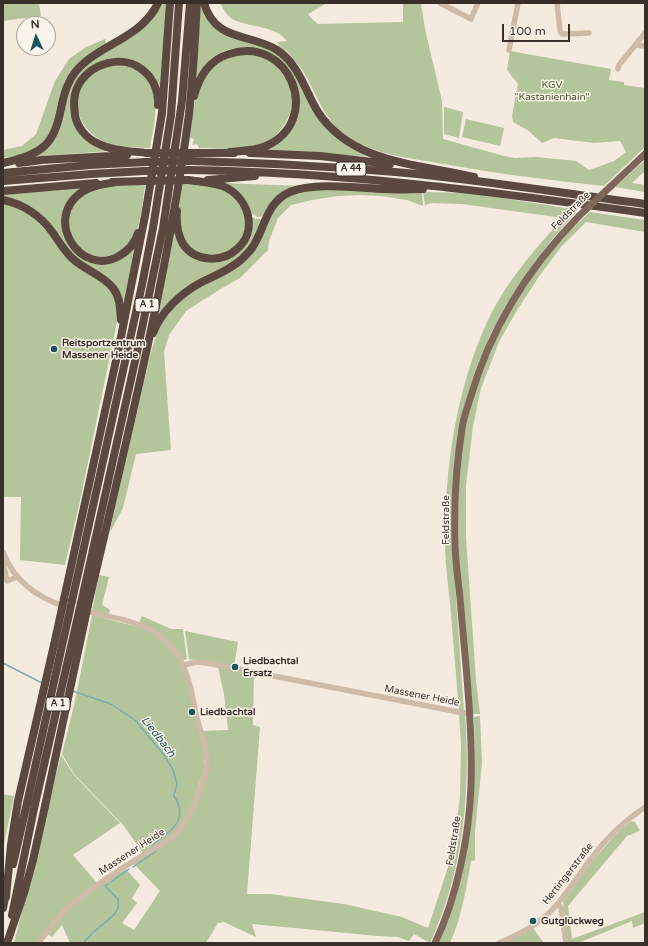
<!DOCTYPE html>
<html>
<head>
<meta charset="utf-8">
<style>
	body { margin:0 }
	#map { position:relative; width:648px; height:946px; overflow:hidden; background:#f4eadd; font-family:"Varela Round",sans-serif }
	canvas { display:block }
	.frame { position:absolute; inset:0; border:4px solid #392f28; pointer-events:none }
	.north { position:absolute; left:16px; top:16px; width:40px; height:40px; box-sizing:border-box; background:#fbf4ea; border:1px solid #ada59c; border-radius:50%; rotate:356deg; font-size:11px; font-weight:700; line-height:16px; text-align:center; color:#392f28 }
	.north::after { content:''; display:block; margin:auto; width:14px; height:18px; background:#1b555e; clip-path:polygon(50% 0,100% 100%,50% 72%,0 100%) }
	.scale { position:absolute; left:502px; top:24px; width:68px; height:18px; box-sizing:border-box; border:2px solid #392f28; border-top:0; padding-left:5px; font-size:12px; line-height:14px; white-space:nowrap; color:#392f28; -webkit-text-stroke:3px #fbf4ea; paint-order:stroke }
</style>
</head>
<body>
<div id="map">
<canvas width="648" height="946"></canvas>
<div class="frame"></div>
<div class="north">N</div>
<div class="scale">100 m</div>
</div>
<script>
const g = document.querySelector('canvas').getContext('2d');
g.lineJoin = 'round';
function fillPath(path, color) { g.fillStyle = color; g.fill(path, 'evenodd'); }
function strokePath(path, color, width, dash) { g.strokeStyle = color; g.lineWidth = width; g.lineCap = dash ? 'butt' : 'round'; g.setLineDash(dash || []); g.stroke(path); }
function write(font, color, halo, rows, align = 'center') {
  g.font = font + ' "Varela Round",sans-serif'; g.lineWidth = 3; g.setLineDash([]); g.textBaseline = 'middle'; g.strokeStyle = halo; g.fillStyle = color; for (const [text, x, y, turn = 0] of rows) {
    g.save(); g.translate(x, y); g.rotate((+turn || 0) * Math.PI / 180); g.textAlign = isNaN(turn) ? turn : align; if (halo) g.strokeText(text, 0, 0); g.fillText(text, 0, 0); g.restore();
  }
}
const green = new Path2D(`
	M 3,3 L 39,3 L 41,16 L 3,21 Z
	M 160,3 L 168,3 L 161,88 C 146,57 110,47 84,72 C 80,76 74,83 73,90 C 71,98 73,109 73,118 L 108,151 L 31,157 L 48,146 L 69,87 L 85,65 L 120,43 Z
	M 220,3 L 327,3 L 308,14 L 312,19 L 318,24 L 403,22 L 403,3 L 421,3 L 425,29 L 442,101 L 443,139 L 504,156 L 515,158 L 536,157 L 576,161 L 589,170 L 614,161 L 626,152 L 620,141 L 594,143 L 554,138 L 542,143 L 529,131 L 513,122 L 512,116 L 518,84 L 507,70 L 510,51 L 611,69 L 609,80 L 624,82 L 624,85 L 644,88 L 645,147 L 604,186 C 550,180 497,174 444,164 C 409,158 371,155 342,132 C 322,116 316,92 303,71 C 298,64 293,58 288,52 C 284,49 279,47 277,42 L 287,41 C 276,26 250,27 234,20 C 228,17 223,9 220,3 Z
	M 201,5 L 210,21 L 263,45 L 290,64 L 322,123 L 335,136 L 375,157 L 266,150 L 296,118 C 295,109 293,79 290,73 C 277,47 238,40 215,56 C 206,62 201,71 195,79 Z
	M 105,39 L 106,44 C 91,54 76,62 67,78 C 63,85 62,94 60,102 C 49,141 45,151 3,158 L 3,150 L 22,146 L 36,134 L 55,81 L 69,59 L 86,47 Z
	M 242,54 C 252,55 265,56 274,63 C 276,64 278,68 280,70 C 284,75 289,81 291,88 C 298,111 281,136 261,145 C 245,152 217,148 199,148 L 197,144 L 192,145 L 194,139 L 190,138 C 192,114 196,80 216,64 C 223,57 233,56 242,54 Z
	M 112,65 C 118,65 127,65 133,67 C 137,69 142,73 145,77 C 162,98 154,124 150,148 C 136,147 120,148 107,143 C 73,129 65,86 100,68 C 103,66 108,66 112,65 Z
	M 444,107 L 463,112 L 459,138 L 444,134 Z
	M 466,119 L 504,128 L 500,146 L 462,137 Z
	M 645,160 L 645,171 L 632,183 L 645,185 L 645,192 L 615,187 Z
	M 223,183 L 302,186 L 290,191 L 265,216 L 257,217 L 250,212 Z
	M 181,184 L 204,184 L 223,188 L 238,198 L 247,219 L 243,239 L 223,256 L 200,255 L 184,242 L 178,217 Z
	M 114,185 L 145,185 C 142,202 142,223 133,239 C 130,244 126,247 120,251 C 82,275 48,217 84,193 C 91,189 106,187 114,185 Z
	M 83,187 L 64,213 L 77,253 L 115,260 L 139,237 L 124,310 L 120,297 L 75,258 L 53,230 L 3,198 L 3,194 Z
	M 310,189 L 422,191 L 423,206 L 407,200 L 381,196 L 359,195 L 338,196 L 312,200 L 291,205 L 278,218 L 269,241 L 268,250 L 240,278 L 219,290 L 186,311 L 169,335 L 164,352 L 171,450 L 136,454 L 123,508 L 109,534 L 150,356 L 157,332 L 169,311 L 185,295 L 242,262 L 270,213 L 280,201 L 291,194 Z
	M 423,192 L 471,193 L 578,210 L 554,237 L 534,263 L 507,303 L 491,333 L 475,371 L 459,429 L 452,541 L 464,712 L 459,711 C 456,675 453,639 450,602 C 448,583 445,562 445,542 C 445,467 456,389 488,320 C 506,282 535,249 563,218 L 462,204 L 432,203 L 425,205 Z
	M 3,204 L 15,207 L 33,217 L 51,236 L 112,292 L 116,301 L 118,317 L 80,501 L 65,565 L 20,560 L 21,497 L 3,497 Z
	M 590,212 L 645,220 L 645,232 L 586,222 L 561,247 L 538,278 L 516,312 L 499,342 L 481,388 L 473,426 L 466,485 L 466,538 L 476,680 L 480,714 L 471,714 C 464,619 450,522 465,427 C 467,416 472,404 475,393 C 492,337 519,286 558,243 C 568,232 579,222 590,212 Z
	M 252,217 L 256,219 L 263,219 L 250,247 L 240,258 L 197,282 L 155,325 L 173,227 L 189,255 L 231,257 Z
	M 99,575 L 109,577 L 102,605 L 110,610 L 109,614 L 92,611 Z
	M 92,615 L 138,627 L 152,633 L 166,643 L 183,666 L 204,749 L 204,770 L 190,811 L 174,834 L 143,853 L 124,826 L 74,774 L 62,754 L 75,701 Z
	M 142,616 L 171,629 L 183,629 L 187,659 L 183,660 C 170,638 161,634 139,623 Z
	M 185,631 L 238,642 L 234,667 L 189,659 Z
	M 218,667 L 254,674 L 253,725 L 260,727 L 247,894 L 270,894 L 344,904 L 402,917 L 428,928 L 453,852 L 460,797 L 461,744 L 459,714 L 465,715 C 471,792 463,872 430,943 L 414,934 L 409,941 L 398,937 L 378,936 L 252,924 L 256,937 L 224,922 L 218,923 L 206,943 L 70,943 L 62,925 L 52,937 L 48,934 L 66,911 L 125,868 L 140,885 L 132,898 L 137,903 L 122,923 L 134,930 L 160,891 L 133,863 L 176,837 L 208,771 L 202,731 L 228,730 L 224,694 Z
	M 480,716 L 482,763 L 475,831 L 475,860 L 471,861 C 466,888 462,917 450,943 L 439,943 C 471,867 477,798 474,717 Z
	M 61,755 L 74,775 L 120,823 L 73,855 L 98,884 L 71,903 L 36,943 L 14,943 Z
	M 3,794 L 14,796 L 3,849 Z
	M 631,821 L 635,822 L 640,831 L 627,836 L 568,906 L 572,939 L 645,912 L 645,923 L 633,928 L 632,921 L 578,943 L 568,943 L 563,902 L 592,861 L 618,832 Z
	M 533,928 L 544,943 L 503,943 Z`);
const stream = new Path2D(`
	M 3,663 L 42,683
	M 73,691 L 111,704 L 136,721 L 164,755 L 173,770 L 177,784 L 174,796 C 190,821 170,831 152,845
	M 133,867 L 156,851
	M 111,882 L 129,869
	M 83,943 C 89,937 95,930 102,925 C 112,916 120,914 118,899 L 105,886 L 108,884`);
const minor = new Path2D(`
	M 440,3 L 471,19 L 478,3
	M 557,3 L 560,31 L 562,34 L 589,33
	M 636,45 L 645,46
	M 509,50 L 518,3
	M 618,69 L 619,65 L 645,33
	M 3,552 C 14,581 36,597 66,607
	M 5,557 L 3,562 L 7,581 L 17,577
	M 184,665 L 196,662 L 207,663 L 469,714
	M 558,903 L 561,908 L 566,943
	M 38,943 C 50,930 58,914 72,904 C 94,887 118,870 142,856 C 153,849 165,844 175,835 C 188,823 207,779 207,761 C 207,751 204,742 201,732 C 197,721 195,710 193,699 C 180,629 146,624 84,611
	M 499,943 C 516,936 538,924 551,911 C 566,896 577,877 590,860 C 605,839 624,821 645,807`);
const major = new Path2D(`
	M 610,187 L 645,154
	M 435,943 C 457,897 469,837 471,786 C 473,724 465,660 460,598 C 458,579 455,560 455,540 C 454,504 456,466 462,429 C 463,419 467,409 470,399 C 490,329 528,268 579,216`);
const highway = new Path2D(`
	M 204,3 C 215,42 250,33 277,50 C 299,64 305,91 318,112 C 352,164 420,164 474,177
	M 194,96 C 199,77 209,60 229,54 C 290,34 324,120 266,146 C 255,151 242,151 230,152
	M 147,153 C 131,151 112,151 97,143 C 86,138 77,127 75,115 C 74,106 73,97 77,88 C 88,63 124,52 145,72 C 154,80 159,93 158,105
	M 192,153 L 234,153
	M 250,153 L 320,156 L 390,164
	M 191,161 C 266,163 342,167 417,174 C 493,182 569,194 645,204
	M 3,163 C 44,153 54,146 62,104 C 65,91 68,81 76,71 C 99,44 142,38 158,3
	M 19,163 L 42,160 L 127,155
	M 189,170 C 342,172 494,192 645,213
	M 3,173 L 90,165 L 146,162
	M 208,180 L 255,176
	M 3,181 L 91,174 L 144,171
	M 112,182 L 143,181
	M 117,182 C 105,184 92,185 82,192 C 42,219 81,278 119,256 C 128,251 135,243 138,233
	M 3,191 L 96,183
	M 3,200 C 23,204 41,216 53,233 C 59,242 65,252 73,259 C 85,270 103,275 113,288 C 120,297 120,308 121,320
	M 177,211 C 176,222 178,235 183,244 C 195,262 222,263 237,249 C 258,231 249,200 227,188 C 215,182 200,182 188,180
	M 153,333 C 161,312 180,294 200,283 C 214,276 230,270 242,259 C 245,256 249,252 252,248 C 265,229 266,202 290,192 C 313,182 359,188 383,189 C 397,190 410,189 423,189
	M 64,599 L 119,347 L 145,216 L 162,113 L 170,3
	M 72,601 L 142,285 L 153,228 L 171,115 L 179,3
	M 81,603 L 136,357 L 163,228 L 182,101 L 190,3
	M 88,605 C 126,442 167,279 189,114 C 193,77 195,40 197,3
	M 13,864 L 27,803
	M 6,897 L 11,845 L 18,801 L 54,645
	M 3,908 L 6,893
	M 12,915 L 35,804
	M 7,943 L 24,893 L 33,860 L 45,806`);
const majorBridge = new Path2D(`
	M 579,216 L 610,187`);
const highwayBridge = new Path2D(`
	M 147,153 L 192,153
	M 146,162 L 191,161
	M 144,171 L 189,170
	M 143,181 L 188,180
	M 54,645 L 64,599
	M 27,803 L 72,601
	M 35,804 L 81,603
	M 45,806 L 88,605`);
const markers = [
	[54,349,4,"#1b555e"],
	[235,667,4,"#1b555e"],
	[192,712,4,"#1b555e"],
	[533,921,4,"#1b555e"]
];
const shields = [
	[351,169,30],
	[147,305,24],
	[58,704,24]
];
const shieldNames = [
	["A 44",351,169],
	["A 1",147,305],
	["A 1",58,704]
];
const parkNames = [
	["KGV",552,85],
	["\"Kastanienhain\"",552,97]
];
const streetNames = [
	["Feldstraße",571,211,-45],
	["Feldstraße",446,520,-90],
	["Massener Heide",422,696,11],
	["Feldstraße",454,841,-81],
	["Massener Heide",132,852,-33],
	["Hertingerstraße",568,874,-52]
];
const poiNames = [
	["Reitsportzentrum",62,343],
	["Massener Heide",62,355],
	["Liedbachtal",243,661],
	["Ersatz",243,673],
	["Liedbachtal",200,712],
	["Gutglückweg",541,921]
];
const waterNames = [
	["Liedbach",158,737,52]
];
fillPath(green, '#b4c49b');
strokePath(stream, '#7aadb3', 1.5);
strokePath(minor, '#cdbba8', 5.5);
strokePath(major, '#7c6759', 7);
strokePath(highway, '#5b493f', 8);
strokePath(majorBridge, '#7c6759', 7);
strokePath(highwayBridge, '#5b493f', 8);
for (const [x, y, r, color] of markers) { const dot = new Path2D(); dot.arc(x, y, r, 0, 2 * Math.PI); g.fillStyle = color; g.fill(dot); strokePath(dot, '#fbf4ea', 1.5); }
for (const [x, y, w] of shields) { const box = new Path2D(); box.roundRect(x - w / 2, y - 7, w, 14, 3); g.fillStyle = '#fbf4ea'; g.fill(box); strokePath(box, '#392f28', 1); }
write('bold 9px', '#392f28', null, shieldNames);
write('10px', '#45592a', '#fbf4ea', parkNames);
write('10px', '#392f28', '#fbf4ea', streetNames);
write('bold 10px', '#392f28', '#fbf4ea', poiNames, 'left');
write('italic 11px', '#1b555e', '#fbf4ea', waterNames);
</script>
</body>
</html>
